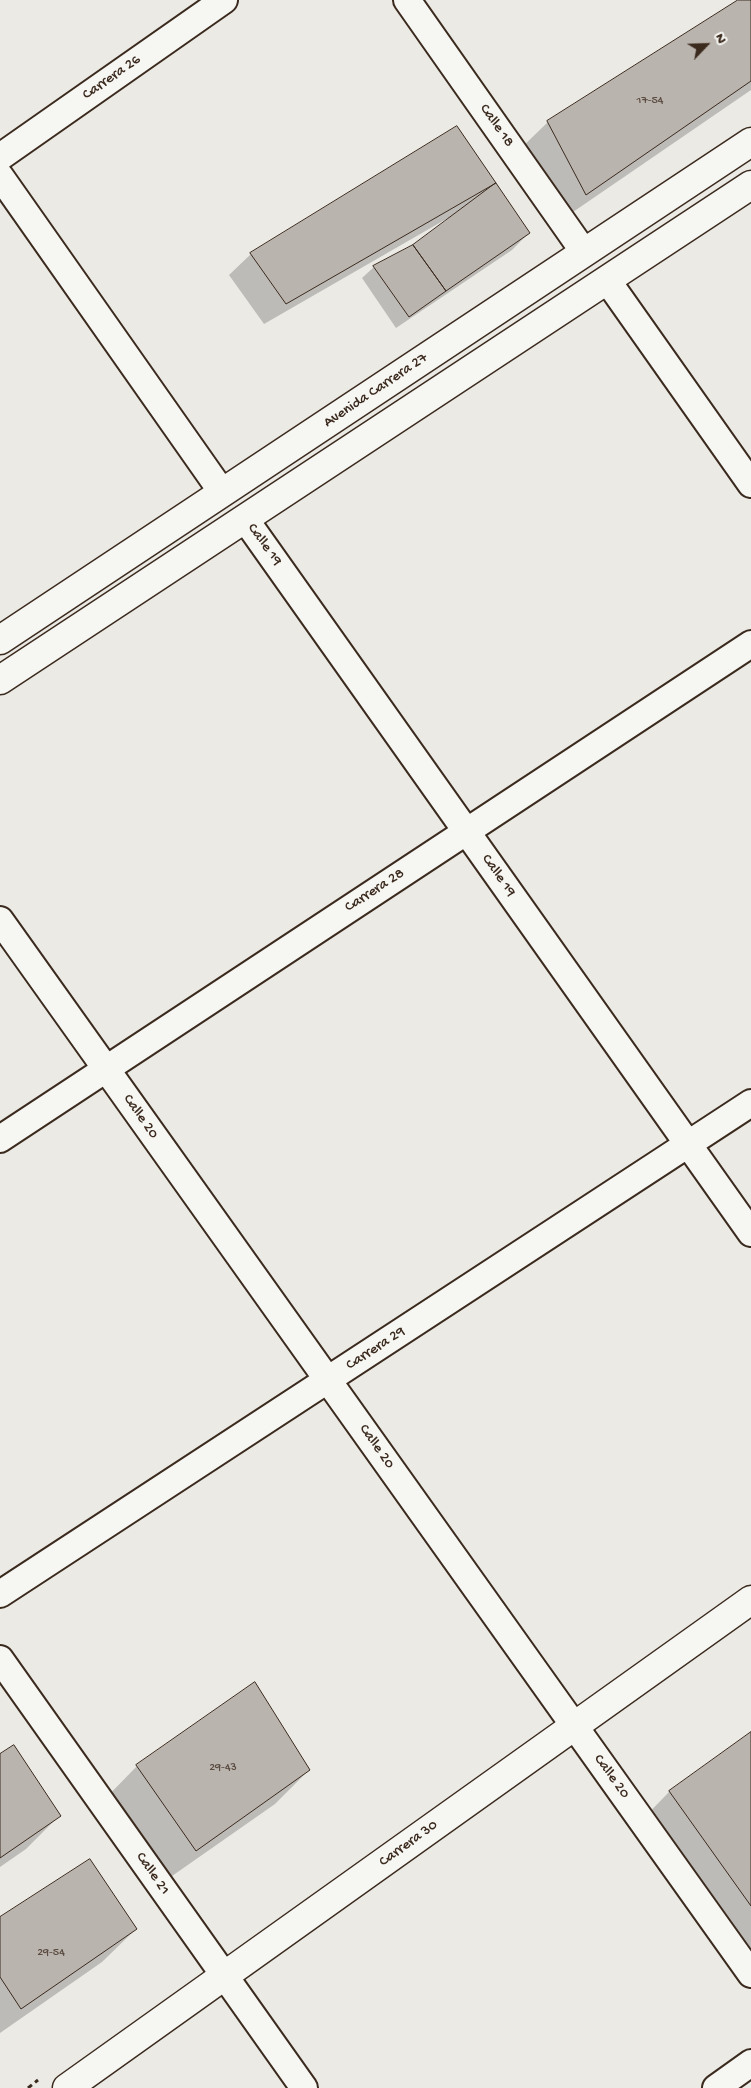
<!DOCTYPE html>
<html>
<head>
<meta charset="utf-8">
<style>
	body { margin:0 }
	#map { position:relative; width:751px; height:2088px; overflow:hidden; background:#ebeae5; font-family:"Gochi Hand",sans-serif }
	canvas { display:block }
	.north { position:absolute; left:681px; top:20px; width:50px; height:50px; -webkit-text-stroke:4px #f6f6f2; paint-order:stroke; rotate:66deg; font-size:14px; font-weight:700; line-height:20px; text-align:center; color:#3b2a1e }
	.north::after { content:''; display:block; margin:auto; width:18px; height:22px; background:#3b2a1e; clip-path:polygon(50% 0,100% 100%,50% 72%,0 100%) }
</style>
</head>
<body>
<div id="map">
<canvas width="751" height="2088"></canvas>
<div class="north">N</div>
</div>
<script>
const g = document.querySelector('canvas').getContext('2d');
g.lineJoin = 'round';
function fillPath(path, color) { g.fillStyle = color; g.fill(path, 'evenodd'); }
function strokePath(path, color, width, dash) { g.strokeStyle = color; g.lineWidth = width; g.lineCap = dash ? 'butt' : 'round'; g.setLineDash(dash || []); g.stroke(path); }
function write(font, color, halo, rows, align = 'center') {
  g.font = font + ' "Gochi Hand",sans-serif'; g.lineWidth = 5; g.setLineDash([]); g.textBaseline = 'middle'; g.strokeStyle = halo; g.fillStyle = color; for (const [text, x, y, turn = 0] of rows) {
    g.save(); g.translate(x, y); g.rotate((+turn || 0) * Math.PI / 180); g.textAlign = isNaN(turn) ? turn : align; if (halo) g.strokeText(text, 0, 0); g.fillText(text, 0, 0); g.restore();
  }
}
const shadow = new Path2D(`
	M 741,0 L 751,0 L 751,90 L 554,225 L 516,153 L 548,122 Z
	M 457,128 L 529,233 L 512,250 L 396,328 L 362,278 L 374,267 L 414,246 L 449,220 L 448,218 L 264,324 L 229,275 L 251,254 Z
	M 751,1733 L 751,1950 L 734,1962 L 636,1826 L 669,1792 Z
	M 0,1756 L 60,1815 L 26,1849 L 0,1867 Z
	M 137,1766 L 309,1770 L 275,1804 L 162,1883 L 104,1800 Z
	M 0,1919 L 136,1929 L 102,1962 L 0,2033 Z`);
const building = new Path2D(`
	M 738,0 L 751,0 L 751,81 L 586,195 L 547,121 Z
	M 457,126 L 496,183 L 286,304 L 250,253 Z
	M 496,183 L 530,233 L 446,291 L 413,245 Z
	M 413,245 L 446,291 L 409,317 L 373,266 Z
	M 255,1682 L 310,1770 L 196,1851 L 136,1765 Z
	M 751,1732 L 751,1906 L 669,1791 Z
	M 14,1745 L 61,1816 L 0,1858 L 0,1754 Z
	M 90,1859 L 137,1929 L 21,2009 L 0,1977 L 0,1917 Z`);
const path = new Path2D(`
	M 28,2088 L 38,2080`);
const street = new Path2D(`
	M 407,0 L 584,252
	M 0,157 L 224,0
	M 0,176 L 222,492
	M 607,280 L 751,484
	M 245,519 L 751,1233
	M 0,920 L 751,1974
	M 0,1139 L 751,644
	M 0,1594 L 751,1103
	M 0,1659 L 304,2088
	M 716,2088 L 751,2063`);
const secondary = new Path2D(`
	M 67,2088 L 751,1600`);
const primary = new Path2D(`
	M 0,640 L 751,142
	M 0,680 L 751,185`);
const numberNames = [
	["17-54",650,101],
	["29-43",223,1768],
	["29-54",51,1953]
];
const streetNames = [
	["Carrera 26",112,78,-35],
	["Calle 18",496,126,55],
	["Avenida Carrera 27",376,391,-34],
	["Calle 19",264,545,54],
	["Calle 19",498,876,55],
	["Carrera 28",375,891,-33],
	["Calle 20",140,1117,55],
	["Carrera 29",376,1349,-33],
	["Calle 20",376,1447,55],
	["Calle 20",611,1777,54],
	["Carrera 30",409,1844,-36],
	["Calle 21",152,1874,55]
];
fillPath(shadow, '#0003');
fillPath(building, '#bab4ae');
strokePath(building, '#3b2a1e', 1);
strokePath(street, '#3b2a1e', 30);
strokePath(secondary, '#3b2a1e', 31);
strokePath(primary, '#3b2a1e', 31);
strokePath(path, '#3b2a1e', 3, [5, 4]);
strokePath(street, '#f6f6f2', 26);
strokePath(secondary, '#f6f6f2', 28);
strokePath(primary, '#f6f6f2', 28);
write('12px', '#5b4c42', null, numberNames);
write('15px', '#3b2a1e', '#f6f6f2', streetNames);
</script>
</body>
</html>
